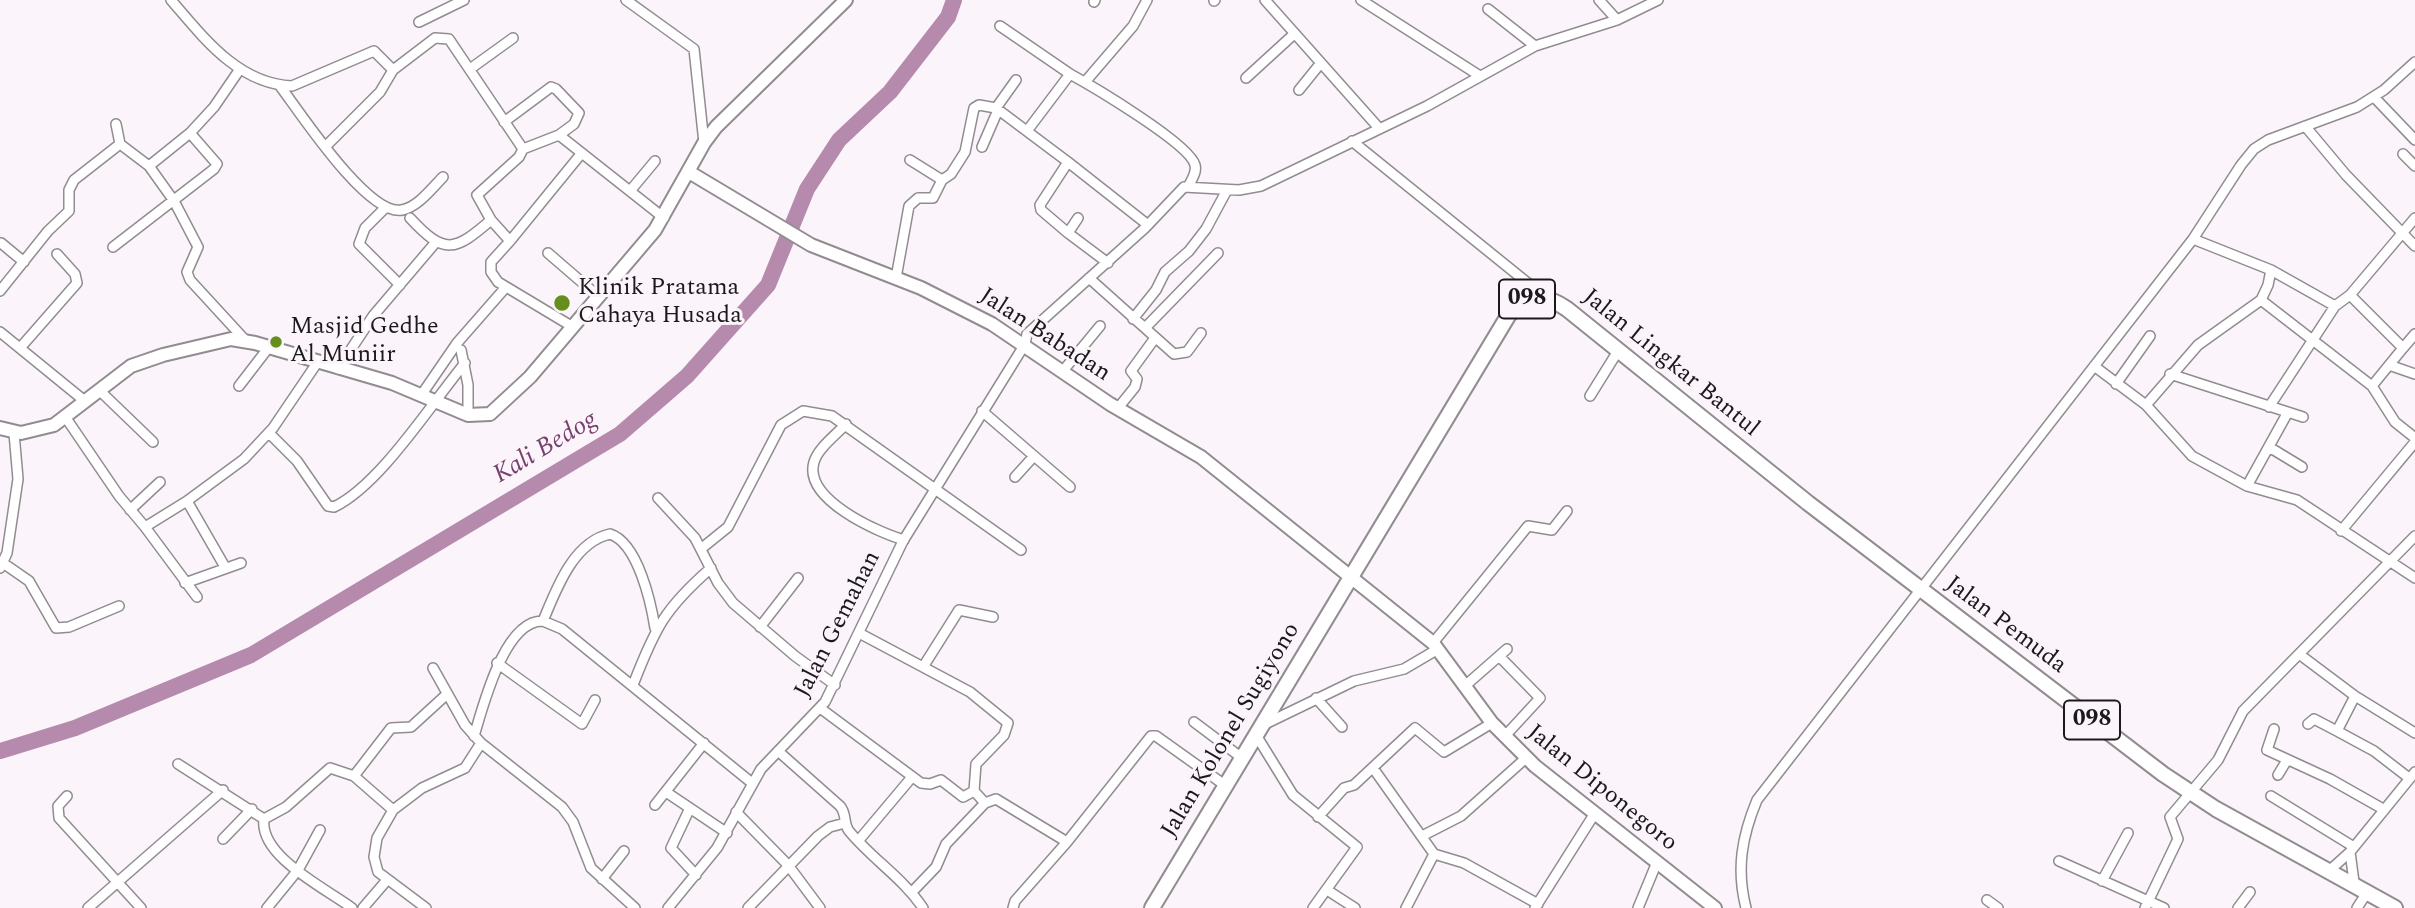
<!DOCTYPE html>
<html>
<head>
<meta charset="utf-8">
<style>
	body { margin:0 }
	canvas { display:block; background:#fbf4fa }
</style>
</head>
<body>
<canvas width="2415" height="908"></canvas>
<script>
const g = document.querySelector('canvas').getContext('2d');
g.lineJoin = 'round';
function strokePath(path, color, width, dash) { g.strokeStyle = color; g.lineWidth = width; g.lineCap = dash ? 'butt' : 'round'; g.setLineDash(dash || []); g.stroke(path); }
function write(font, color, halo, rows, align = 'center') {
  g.font = font + ' Spectral,serif'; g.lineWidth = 6; g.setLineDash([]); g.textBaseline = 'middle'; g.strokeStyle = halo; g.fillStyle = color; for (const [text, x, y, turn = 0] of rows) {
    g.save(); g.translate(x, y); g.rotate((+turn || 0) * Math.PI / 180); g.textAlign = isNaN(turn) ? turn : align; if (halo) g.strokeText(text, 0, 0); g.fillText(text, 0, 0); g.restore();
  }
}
const river = new Path2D(`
	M 0,751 L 75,728 L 251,655 L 620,434 L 687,376 L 768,285 L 807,189 L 839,140 L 890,92 L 948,17 L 954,0`);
const street = new Path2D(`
	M 171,0 C 203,37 238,84 292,86 L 374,51 L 393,70 L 435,38 L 449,39 L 523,149 L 519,157 L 477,195 L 491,220 L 510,241 L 491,262 L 491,272 L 498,282 L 573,327
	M 626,0 L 694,49 L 704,143
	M 1265,0 L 1378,127
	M 1361,0 L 1480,76
	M 1599,0 L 1617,20
	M 1214,1 L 1215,0
	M 1094,2 L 1095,0
	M 1488,9 L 1535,46
	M 419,22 L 464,0
	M 1000,26 L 1070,74
	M 470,69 L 513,38
	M 1246,78 L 1293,35
	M 1085,82 L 1133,26 L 1147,0
	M 280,86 C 299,111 368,217 402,210 C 418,207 432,188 443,177
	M 1299,90 L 1320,64
	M 2374,97 L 2415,140
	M 996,108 L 1068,162 L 1040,205 L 1041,210 L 1068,233
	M 504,122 L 551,87 L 556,89 L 579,113 L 574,124 L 559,135 L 664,218
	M 116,124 L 120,144 L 149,166 L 174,201 L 198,247 L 187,272 L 190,280 L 246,341
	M 2305,126 L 2346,175 L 2415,246
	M 1027,131 L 1070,74 C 1092,86 1190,144 1195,165 C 1197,172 1192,179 1189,185
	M 190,133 L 214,107 L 240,69
	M 1352,141 L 1545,297
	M 325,147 L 380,92 L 393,70
	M 982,147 L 998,110
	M 523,149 L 559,135
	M 2403,154 L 2415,166
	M 910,160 L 942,180
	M 1068,162 L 1148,225
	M 630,191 L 655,161
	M 386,207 L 365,228 L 359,244 L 400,285
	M 410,218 C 445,256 455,251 491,220
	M 1078,218 L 1068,233 L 1108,263
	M 510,241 L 581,154
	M 1,243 L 24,262
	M 113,247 L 214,169 L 217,164 L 190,133 L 149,166
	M 548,253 L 599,297
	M 2271,270 L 2335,306 L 2350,295 L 2415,218
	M 1519,276 L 1525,299
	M 896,278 L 909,206 L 918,198 L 933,198 L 942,180 L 951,174 L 965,152 L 974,108 L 979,105 L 996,108 L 1016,80
	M 1089,278 L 1174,354 L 1187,352 L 1201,333
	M 0,291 L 48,231 L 69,211 L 69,190 L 74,180 L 120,144
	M 2350,295 L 2403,348 L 2372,386
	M 2261,300 L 2372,386 L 2395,422 L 2415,438
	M 1133,319 L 1156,290 L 1165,272 L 1189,251 L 1206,229 L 1227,190
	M 1145,328 L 1218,253
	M 0,332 L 86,402
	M 20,348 L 77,283 L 75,274 L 57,254
	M 2403,348 L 2415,334
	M 461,350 L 468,385 L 468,415
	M 2389,365 L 2415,374
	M 2094,366 L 2146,405 L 2192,456 L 2247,486 L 2297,500 L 2415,578
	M 338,369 L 373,316 L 436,242
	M 1062,372 L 1100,326
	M 2170,374 L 2303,417
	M 2116,384 L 2150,336
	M 239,386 L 269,347
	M 99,390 L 153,442
	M 422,394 L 457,343 L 506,287
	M 1590,396 L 1618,351
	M 2146,405 L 2198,345 L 2261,300 L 2268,285 L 2271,270 L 2193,239
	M 2269,407 L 2335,306
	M 1118,408 L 1135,387 L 1137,379 L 1131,371 L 1155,338
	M 982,411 L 1070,487
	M 66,418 L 119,496 L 145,527 L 187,501 L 244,459 L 273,428 L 317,363
	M 846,424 C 836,435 818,448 814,462 C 803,499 877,532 904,540
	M 269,433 L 297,461 L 328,506 L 334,507 C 380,485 431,404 465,363
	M 2269,447 L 2302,467
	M 1015,477 L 1034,456
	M 2247,486 L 2288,412
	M 658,498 L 695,538 L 718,583 L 733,603 L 795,656 L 835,685
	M 187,501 L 225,567
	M 130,510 L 160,482
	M 145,527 L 197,597
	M 2341,531 L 2415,442
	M 702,548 L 728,527 L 781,425 L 803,411 L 832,416 L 1021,550
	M 3,563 L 29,581 L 56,628 L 69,627 L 119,606
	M 0,568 L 7,553 L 18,479 L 14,433
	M 185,583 L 241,563
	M 543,621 C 556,590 573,542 610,534 C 638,543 651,603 655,628
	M 760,627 L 798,578
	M 859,633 L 970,692 L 1008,723 L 1004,735 L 976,764 L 974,791 L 985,803 L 946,844 L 936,867 L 912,892
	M 1433,643 L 1528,526 L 1552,530 L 1567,511
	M 2299,654 L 2355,696 L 2415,733
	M 1499,656 L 1540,698 L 1505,736
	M 497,663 L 582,724 L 595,700
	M 923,667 L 959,610 L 993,617
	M 433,668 L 465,725 L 481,743 L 562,807 L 573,822 L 591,868 L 635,908
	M 633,685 C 655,628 665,608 711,568
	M 1466,685 L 1507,649
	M 2355,696 L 2337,731 L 2374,751 L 2409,778
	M 1316,698 L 1342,727
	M 820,708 L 921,783 L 930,784 L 941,780 L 963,797 L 974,791
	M 1194,722 L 1242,758
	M 2308,724 L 2314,719 L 2337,731
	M 1263,725 L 1354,681 L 1404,669 L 1438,649
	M 2274,729 L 2267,750 L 2330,779 L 2383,809
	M 1256,735 L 1293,795 L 1357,847 L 1313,908
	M 474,736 C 483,707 504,620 543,621 L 562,629 L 752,783
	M 778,751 L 840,806 C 847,814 843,823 849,831 C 872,859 903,878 923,908
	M 178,764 L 264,819 L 286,807 L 330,768 L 354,776 L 393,810
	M 1373,768 L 1434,854 L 1464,863 L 1538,904
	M 2278,775 L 2287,760
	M 354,776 L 391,728 L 411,727 L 446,695
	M 666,792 L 727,833
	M 67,796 L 58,806 L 59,818 L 141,908
	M 2271,796 L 2354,847
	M 985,803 L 996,799 L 1067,842
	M 655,805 L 704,743
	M 690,808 L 671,848 L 696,875
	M 736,812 L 788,865 L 820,908
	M 1318,817 L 1344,788 L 1354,785 L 1415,728 L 1444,752 L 1492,723
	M 264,819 C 259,856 325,888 352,908
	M 1422,836 L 1461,816 L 1526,758
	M 223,839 L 252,809
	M 859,840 L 912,777
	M 2350,852 L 2354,882
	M 2059,861 L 2164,908
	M 2330,870 L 2350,852 L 2415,772
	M 602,879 L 624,851
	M 2102,881 L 2128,833
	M 1327,890 L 1355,908
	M 1987,900 L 1998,908
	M 88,908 L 223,790
	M 267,908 L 298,870 L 320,830
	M 363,908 L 387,880
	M 426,908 L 378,872 L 374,857 L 377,838 L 393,810 L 422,788 L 465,768 L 481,743
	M 668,908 L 717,848 L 761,769 L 825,702 L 903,541 L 1025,344 L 1027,334 L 1145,228 L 1184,187 L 1239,190 L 1261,186 L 1427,106 L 1535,46 L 1617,20 L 1658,0
	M 748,908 L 818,836 L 830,827 L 845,823
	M 1013,908 L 1015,901 L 1067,842 L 1151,736 L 1156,736 L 1226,786
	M 1406,908 L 1434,854
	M 1535,908 L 1595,813
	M 1638,908 L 1657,862
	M 1746,908 C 1736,869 1742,836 1757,800 L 2193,239 L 2241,165 L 2254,149 L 2268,140 L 2357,107 L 2384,90 L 2415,62
	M 2145,908 L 2178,839 L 2170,817 L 2218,760 L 2243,711 L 2415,536
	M 2238,908 L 2250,892
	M 2357,908 L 2368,891`);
const secondary = new Path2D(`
	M 689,172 L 811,245 L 921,288 L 992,324 L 1110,404 L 1201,457 L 1433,643 L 1492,723 L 1535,766 L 1715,908
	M 0,428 L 21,433 L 54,425 L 131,366 L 163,355 L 231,339 L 255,343 L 392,383 L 468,415 L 490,414 L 530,377 L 655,230 L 704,143 L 716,127 L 846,0`);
const primary = new Path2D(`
	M 1152,908 L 1508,316 C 1525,293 1544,293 1567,309 L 1808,503 L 2163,774 L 2216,809 L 2395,908`);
const markers = [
	[562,303,9,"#658e1e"],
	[276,342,7,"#658e1e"]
];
const shields = [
	[1527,299,56],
	[2092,720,56]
];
const shieldNames = [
	["098",1527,299],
	["098",2092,720]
];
const poiNames = [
	["Klinik Pratama",578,289],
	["Cahaya Husada",578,317],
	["Masjid Gedhe",290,328],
	["Al Muniir",290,356]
];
const streetNames = [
	["Jalan Babadan",1044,336,33],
	["Jalan Lingkar Bantul",1670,364,39],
	["Jalan Gemahan",839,625,-63],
	["Jalan Pemuda",2005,626,37],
	["Jalan Kolonel Sugiyono",1232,731,-59],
	["Jalan Diponegoro",1601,789,39]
];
const waterNames = [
	["Kali Bedog",546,449,-31]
];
strokePath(river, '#b58aad', 16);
strokePath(street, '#928c91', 12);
strokePath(secondary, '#928c91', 16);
strokePath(primary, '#928c91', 18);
strokePath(street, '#fff', 9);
strokePath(secondary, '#fff', 12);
strokePath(primary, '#fff', 14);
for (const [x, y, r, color] of markers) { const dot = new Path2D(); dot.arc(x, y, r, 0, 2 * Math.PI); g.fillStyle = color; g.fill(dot); strokePath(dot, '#fbf4fa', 2.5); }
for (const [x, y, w] of shields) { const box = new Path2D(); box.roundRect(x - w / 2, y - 19.5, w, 39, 5); g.fillStyle = '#fbf4fa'; g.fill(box); strokePath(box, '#1b191b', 2); }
write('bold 23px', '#1b191b', null, shieldNames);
write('24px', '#1b191b', '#fbf4fa', poiNames, 'left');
write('24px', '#1b191b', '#fbf4fa', streetNames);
write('italic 26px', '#78406e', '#fbf4fa', waterNames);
</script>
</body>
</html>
